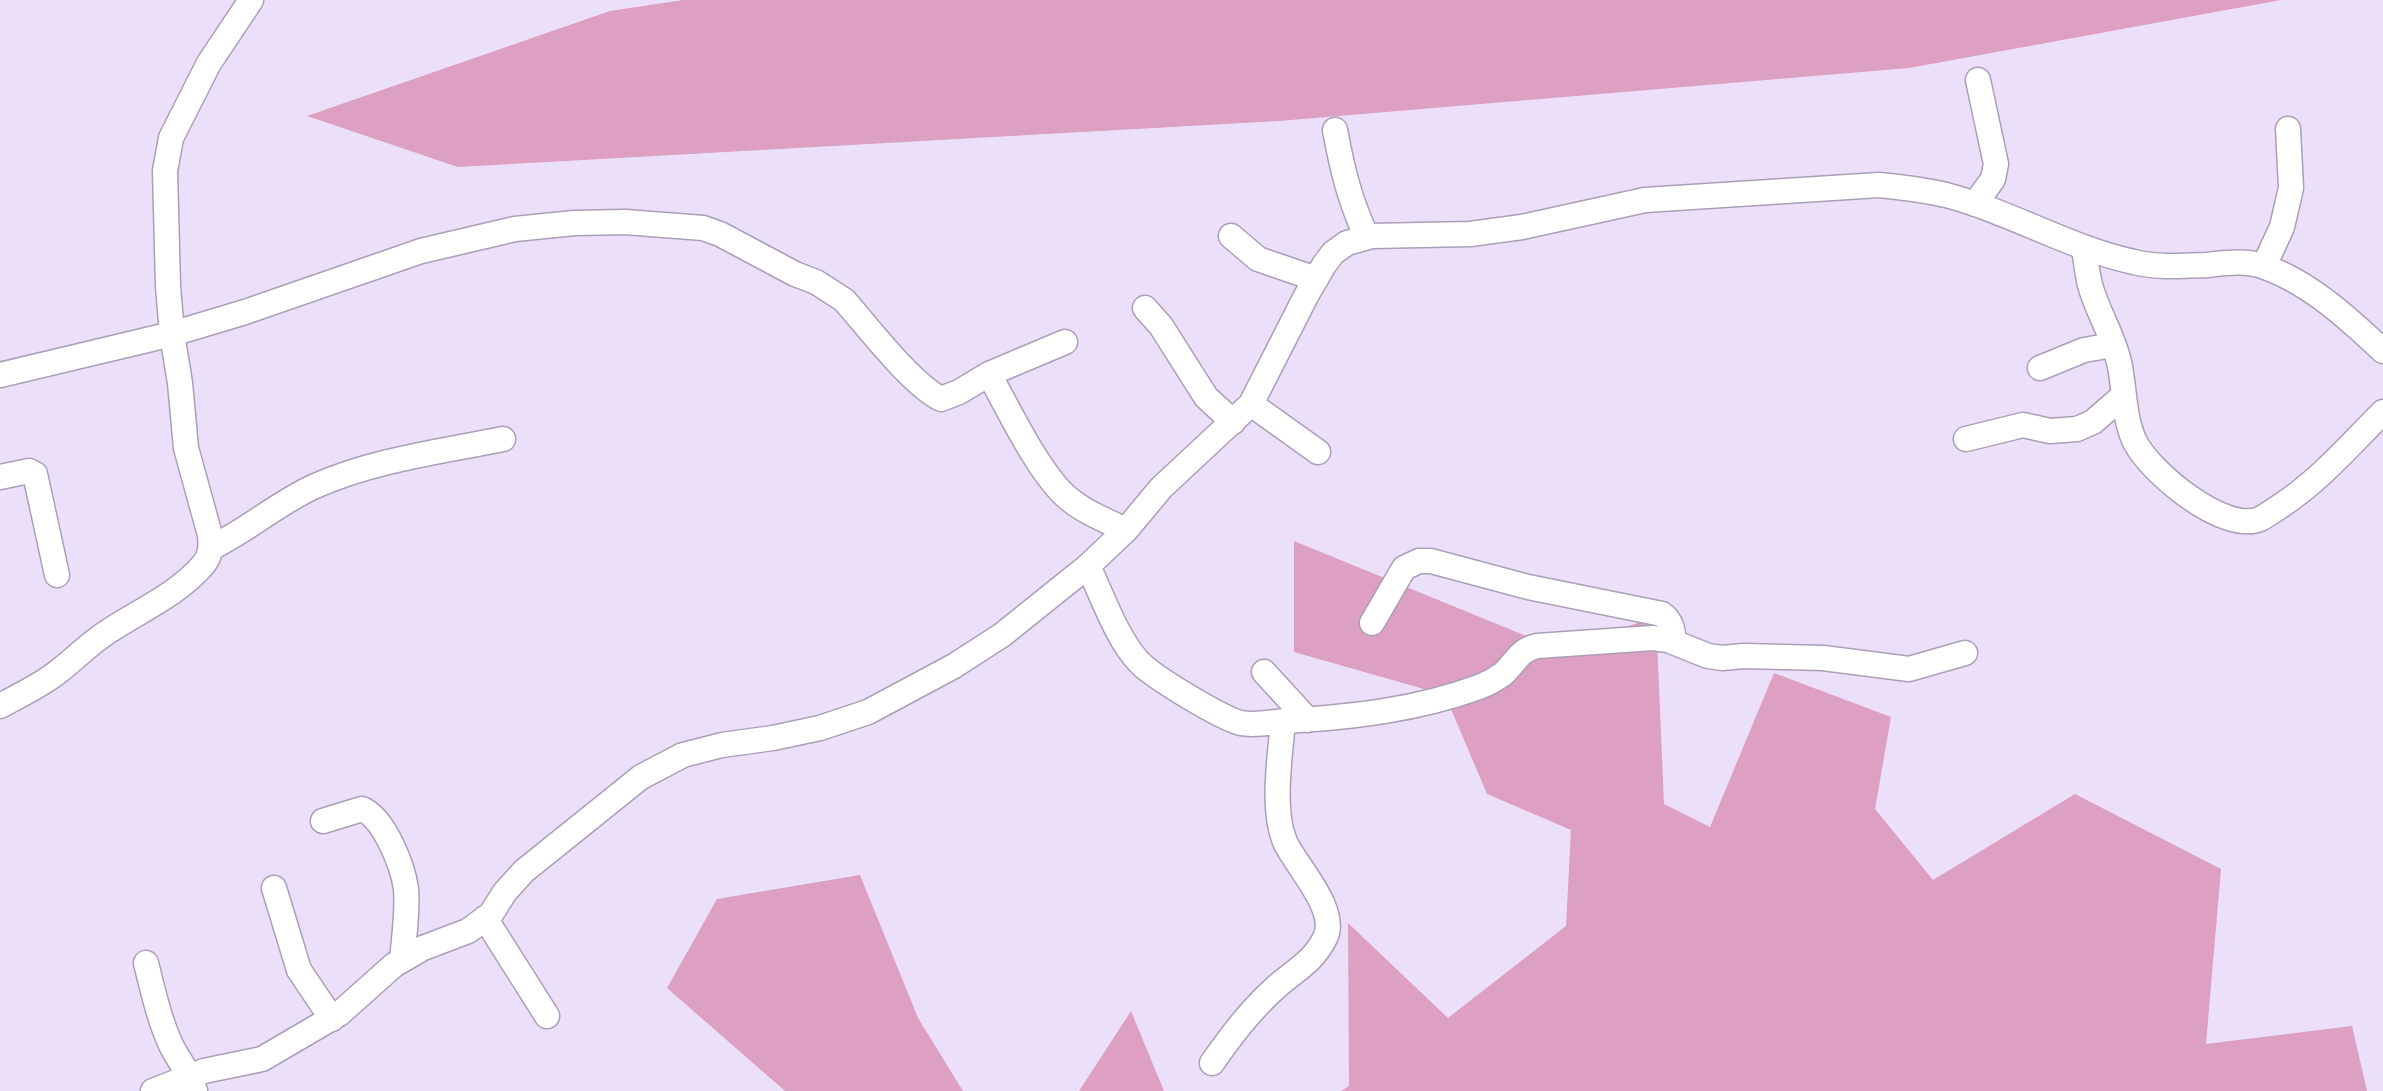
<!DOCTYPE html>
<html>
<head>
<meta charset="utf-8">
<style>
	body { margin:0 }
	canvas { display:block; background:#ecdff9 }
</style>
</head>
<body>
<canvas width="2383" height="1091"></canvas>
<script>
const g = document.querySelector('canvas').getContext('2d');
g.lineJoin = 'round';
function fillPath(path, color) { g.fillStyle = color; g.fill(path, 'evenodd'); }
function strokePath(path, color, width, dash) { g.strokeStyle = color; g.lineWidth = width; g.lineCap = dash ? 'butt' : 'round'; g.setLineDash(dash || []); g.stroke(path); }
const forest = new Path2D(`
	M 683,0 L 2281,0 L 1909,68 L 1279,121 L 458,167 L 307,116 L 610,11 Z
	M 1294,541 L 1558,649 L 1656,617 L 1664,804 L 1710,827 L 1774,673 L 1891,717 L 1875,809 L 1933,880 L 2075,794 L 2221,869 L 2206,1044 L 2352,1026 L 2367,1091 L 1341,1091 L 1349,1086 L 1348,923 L 1448,1018 L 1566,926 L 1571,830 L 1487,794 L 1445,695 L 1294,652 Z
	M 860,875 L 918,1018 L 963,1091 L 785,1091 L 667,988 L 717,899 Z
	M 1131,1011 L 1164,1091 L 1079,1091 Z`);
const minor = new Path2D(`
	M 1335,130 C 1342,168 1350,202 1367,237
	M 1975,204 L 1993,179 L 1996,164 L 1978,80
	M 1231,236 L 1258,259 L 1316,279
	M 2084,249 C 2086,261 2087,273 2090,285 C 2097,311 2113,335 2119,362 C 2125,388 2123,417 2135,442 C 2150,472 2224,534 2260,519 C 2266,516 2273,511 2279,507 C 2319,481 2349,446 2383,412
	M 2264,266 L 2282,227 L 2291,188 L 2288,129
	M 1145,308 L 1161,326 L 1206,397 L 1233,422
	M 2040,368 L 2084,350 L 2113,345
	M 989,374 C 1008,408 1040,476 1069,499 C 1086,513 1107,521 1126,530
	M 0,375 L 172,334 L 245,312 L 421,251 L 515,229 L 574,223 L 625,222 L 703,228 L 720,234 L 795,274 L 816,282 L 844,300 C 868,327 911,384 941,399 L 959,392 L 989,374 L 1065,342
	M 1251,404 L 1318,452
	M 1966,439 L 2023,425 L 2050,431 L 2077,429 L 2093,422 L 2124,395
	M 0,477 L 29,471 L 35,474 L 57,575
	M 211,548 C 247,530 277,504 313,487 C 373,460 439,452 503,439
	M 1088,566 C 1102,595 1117,639 1139,662 C 1153,677 1221,718 1241,723 C 1256,726 1271,722 1286,721 C 1352,717 1416,710 1479,687 C 1487,684 1496,679 1503,674 C 1516,662 1519,650 1537,646 L 1653,638 L 1668,640 L 1708,656 L 1722,658 L 1744,656 L 1823,658 L 1909,669 L 1965,653
	M 1372,623 L 1404,568 L 1419,561 L 1431,561 L 1528,587 L 1662,614 C 1672,621 1673,631 1674,642
	M 1264,672 L 1308,720
	M 0,706 C 20,695 42,685 59,671 C 76,658 91,642 109,631 C 141,610 178,594 203,565 C 211,556 211,546 210,535 L 186,448 L 180,383 L 172,334 L 168,286 L 165,171 L 171,138 L 209,63 L 251,0
	M 323,821 L 362,809 C 384,818 403,866 406,889 C 408,912 404,937 402,960
	M 274,888 L 299,970 L 332,1019
	M 485,918 L 547,1016
	M 146,963 C 153,991 159,1019 171,1045 C 179,1061 190,1074 195,1091
	M 1212,1063 C 1231,1036 1249,1012 1274,989 C 1293,971 1312,964 1325,938 C 1339,911 1298,868 1286,844 C 1271,812 1280,757 1283,721
	M 153,1091 L 204,1071 L 262,1059 L 339,1014 L 394,965 L 423,948 L 468,931 L 491,914 L 505,892 L 524,871 L 641,777 L 683,755 L 722,745 L 773,738 L 820,728 L 868,712 L 954,666 L 1002,635 L 1088,566 L 1126,530 L 1161,488 L 1251,404 L 1306,296 L 1324,265 L 1333,253 L 1347,243 L 1372,236 L 1470,234 L 1522,227 L 1645,200 L 1879,185 C 1901,187 1924,190 1946,195 C 2011,212 2069,248 2134,262 C 2158,268 2183,266 2207,265 C 2226,263 2246,260 2265,267 C 2310,283 2349,319 2383,351`);
fillPath(forest, '#dd9fc2');
strokePath(minor, '#ab9fb7', 27);
strokePath(minor, '#fff', 24);
</script>
</body>
</html>
